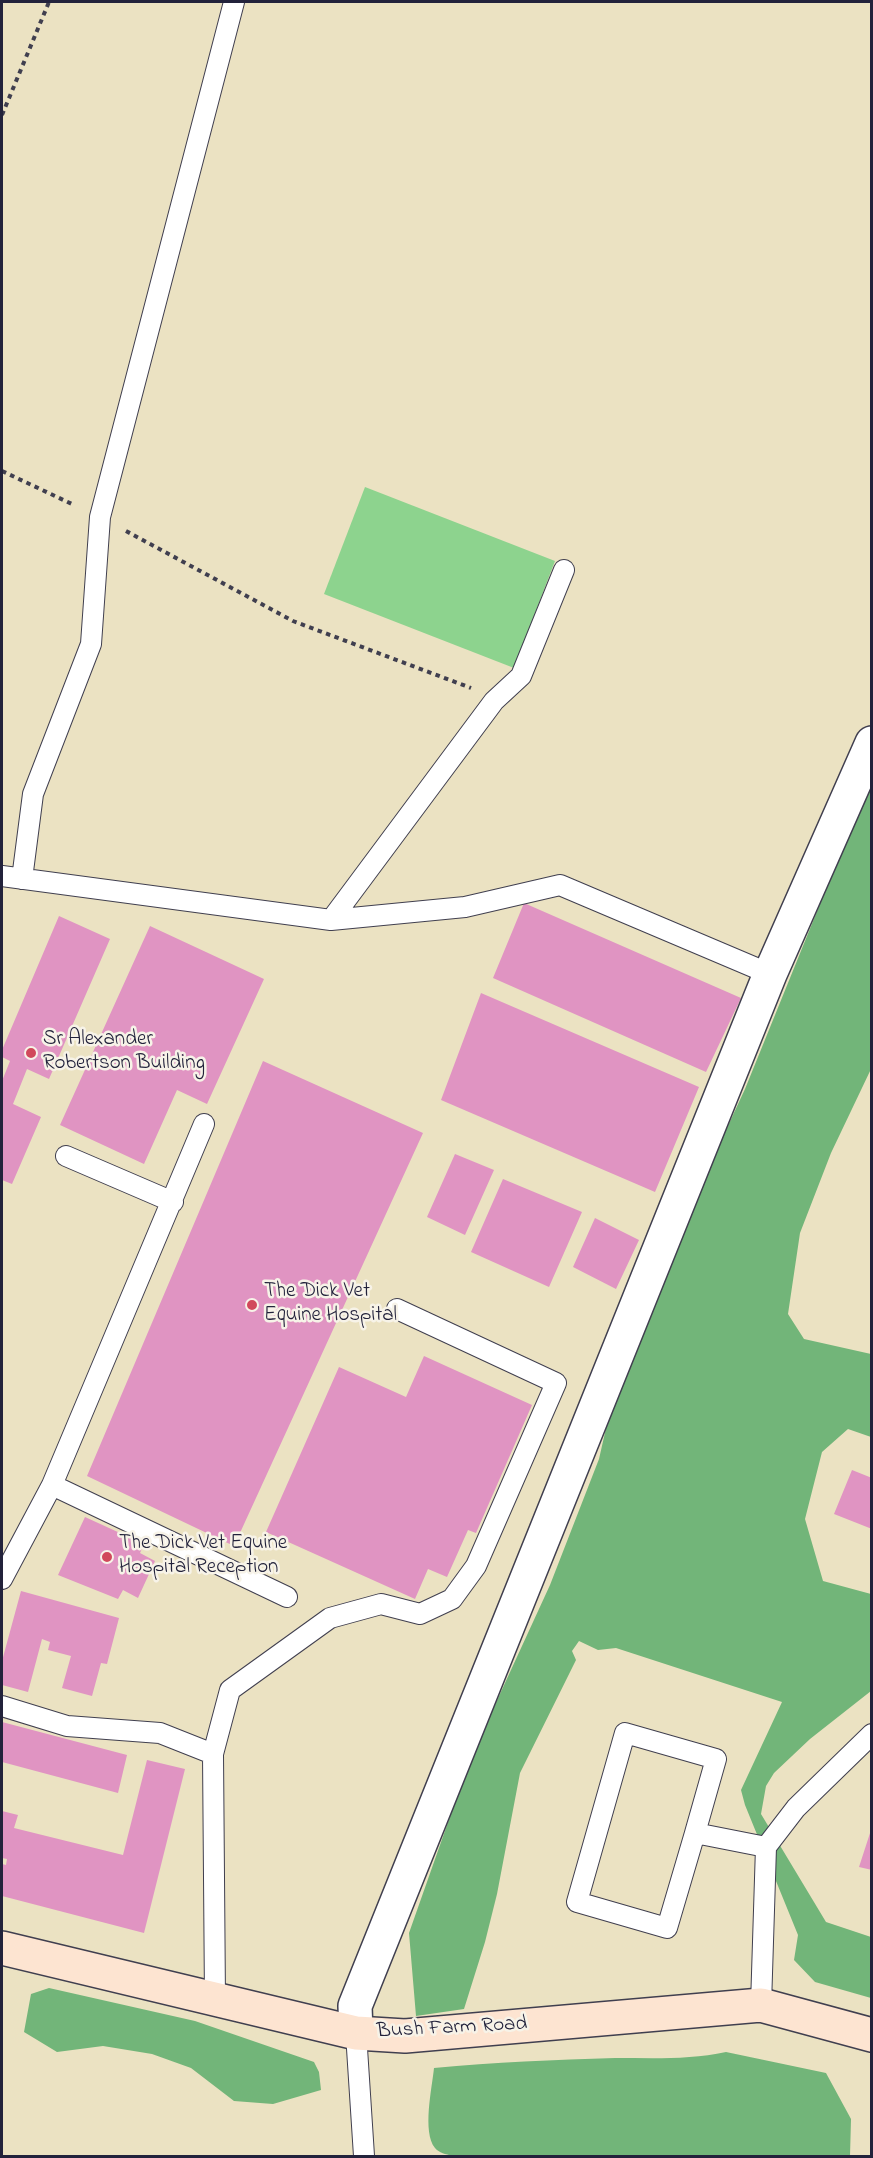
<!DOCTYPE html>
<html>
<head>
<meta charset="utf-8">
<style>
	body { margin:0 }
	#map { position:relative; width:873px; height:2158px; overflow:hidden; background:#ebe2c2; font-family:"Indie Flower",sans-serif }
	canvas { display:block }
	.frame { position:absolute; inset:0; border:3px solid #22223b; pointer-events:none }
</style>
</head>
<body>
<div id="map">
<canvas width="873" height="2158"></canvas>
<div class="frame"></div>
</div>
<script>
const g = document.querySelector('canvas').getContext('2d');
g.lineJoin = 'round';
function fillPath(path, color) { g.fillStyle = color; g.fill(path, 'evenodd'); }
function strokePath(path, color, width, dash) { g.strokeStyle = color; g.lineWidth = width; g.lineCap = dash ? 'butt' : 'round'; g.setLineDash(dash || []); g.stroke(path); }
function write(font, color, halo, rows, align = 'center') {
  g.font = font + ' "Indie Flower",sans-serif'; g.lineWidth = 5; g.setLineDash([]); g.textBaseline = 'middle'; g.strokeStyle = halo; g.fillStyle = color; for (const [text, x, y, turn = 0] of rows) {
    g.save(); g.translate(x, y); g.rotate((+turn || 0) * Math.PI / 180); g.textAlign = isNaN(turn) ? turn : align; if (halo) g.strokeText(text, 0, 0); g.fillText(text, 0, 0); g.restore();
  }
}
const green = new Path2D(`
	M 365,487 L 555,561 L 514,668 L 324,594 Z`);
const forest = new Path2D(`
	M 871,787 L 871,1069 L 831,1153 L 800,1233 L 788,1314 L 804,1339 L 871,1354 L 871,1437 L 848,1429 L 822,1452 L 805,1519 L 823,1581 L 871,1594 L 871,1691 L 810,1739 L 774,1773 L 766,1786 L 761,1814 L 826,1922 L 871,1937 L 871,1998 L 815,1982 L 794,1960 L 798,1935 L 745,1805 L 741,1790 L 782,1702 L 616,1648 L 598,1650 L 579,1641 L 572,1651 L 576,1660 L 520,1773 L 497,1894 L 485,1942 L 464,2009 L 416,2016 L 409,1933 L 471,1757 L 550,1585 L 599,1459 L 614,1393 L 688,1212 L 745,1089 L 820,904 Z
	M 49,1988 L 195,2021 L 314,2062 L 319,2072 L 321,2090 L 273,2104 L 234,2101 L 191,2068 L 152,2054 L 103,2046 L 57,2052 L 24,2032 L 31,1994 Z
	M 726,2052 L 826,2073 L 851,2119 L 850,2156 L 578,2156 L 575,2155 L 572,2156 L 452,2156 C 446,2154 439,2153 435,2148 C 422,2132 432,2088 434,2068 C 494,2062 555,2060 615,2058 C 652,2058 690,2060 726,2052 Z`);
const building = new Path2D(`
	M 524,903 L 741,998 L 706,1072 L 493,978 Z
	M 59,916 L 110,939 L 49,1079 L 27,1069 L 13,1104 L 41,1117 L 12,1184 L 2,1180 L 2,1081 L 10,1061 L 2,1057 L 2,1050 Z
	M 150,926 L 264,979 L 207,1104 L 177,1090 L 144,1164 L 60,1125 Z
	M 481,993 L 699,1087 L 655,1192 L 441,1100 Z
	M 263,1061 L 423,1133 L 234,1546 L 87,1476 Z
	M 455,1154 L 494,1170 L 465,1235 L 427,1217 Z
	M 503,1179 L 582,1212 L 549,1287 L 471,1252 Z
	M 595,1218 L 639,1240 L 616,1289 L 573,1267 Z
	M 424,1356 L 532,1405 L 476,1533 L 468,1530 L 447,1577 L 428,1569 L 415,1599 L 266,1532 L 339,1367 L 406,1397 Z
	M 852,1470 L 872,1478 L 872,1529 L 834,1514 Z
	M 85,1517 L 144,1544 L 140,1553 L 155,1561 L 138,1598 L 123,1590 L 118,1599 L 58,1575 Z
	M 21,1591 L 119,1618 L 107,1664 L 101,1663 L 92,1696 L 62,1688 L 71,1656 L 48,1650 L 50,1642 L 42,1639 L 28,1692 L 2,1685 L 2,1661 Z
	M 2,1722 L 127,1755 L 118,1793 L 2,1762 Z
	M 147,1760 L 185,1769 L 144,1933 L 2,1896 L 2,1864 L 6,1865 L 7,1859 L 2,1858 L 2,1811 L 18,1815 L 14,1828 L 123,1855 Z
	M 871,1830 L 872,1830 L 872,1870 L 859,1867 Z`);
const path = new Path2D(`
	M 2,115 L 49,2
	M 2,471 L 74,505
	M 126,531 L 293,621 L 471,688`);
const lane = new Path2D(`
	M 2,876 L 331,920 L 465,907 L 560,885 L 770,974
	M 22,879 L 33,794 L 91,644 L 100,517 L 234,2
	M 331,920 L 494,701 L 521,676 L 564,570
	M 66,1156 L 173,1202
	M 52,1485 L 287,1597
	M 2,1579 L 52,1485 L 204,1124
	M 2,1706 L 67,1726 L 160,1733 L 213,1754
	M 695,1833 L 716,1759 L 625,1733 L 577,1902 L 667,1928 L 695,1833 L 766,1847
	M 215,2000 L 213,1754 L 230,1690 L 330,1618 L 381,1604 L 420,1614 L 452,1599 L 476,1566 L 556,1383 L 397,1309
	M 761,2005 L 766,1847 L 796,1808 L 872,1734
	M 356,2033 L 364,2156`);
const street = new Path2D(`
	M 356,2033 L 355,2006 L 770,974 L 872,743`);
const secondary = new Path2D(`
	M 2,1948 L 356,2033 L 405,2036 L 761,2005 L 872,2035`);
const markers = [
	[31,1053,6,"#d1495b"],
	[252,1305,6,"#d1495b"],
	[107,1557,6,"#d1495b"]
];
const poiNames = [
	["Sr Alexander",43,1041],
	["Robertson Building",43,1065],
	["The Dick Vet",264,1293],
	["Equine Hospital",264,1317],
	["The Dick Vet Equine",119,1545],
	["Hospital Reception",119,1569]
];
const streetNames = [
	["Bush Farm Road",452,2029,-3]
];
fillPath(green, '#8dd38e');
fillPath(forest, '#72b579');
fillPath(building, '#e094c2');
strokePath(lane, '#403f4f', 22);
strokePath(street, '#403f4f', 36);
strokePath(secondary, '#403f4f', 36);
strokePath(path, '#403f4f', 4, [4.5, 4.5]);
strokePath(lane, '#fff', 20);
strokePath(street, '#fff', 33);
strokePath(secondary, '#fde4d1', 33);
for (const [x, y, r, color] of markers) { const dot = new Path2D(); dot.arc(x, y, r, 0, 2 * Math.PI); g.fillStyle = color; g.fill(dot); strokePath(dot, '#f7f3e8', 2); }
write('21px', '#22223b', '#f7f3e8', poiNames, 'left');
write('21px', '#22223b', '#f7f3e8', streetNames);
</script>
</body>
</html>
